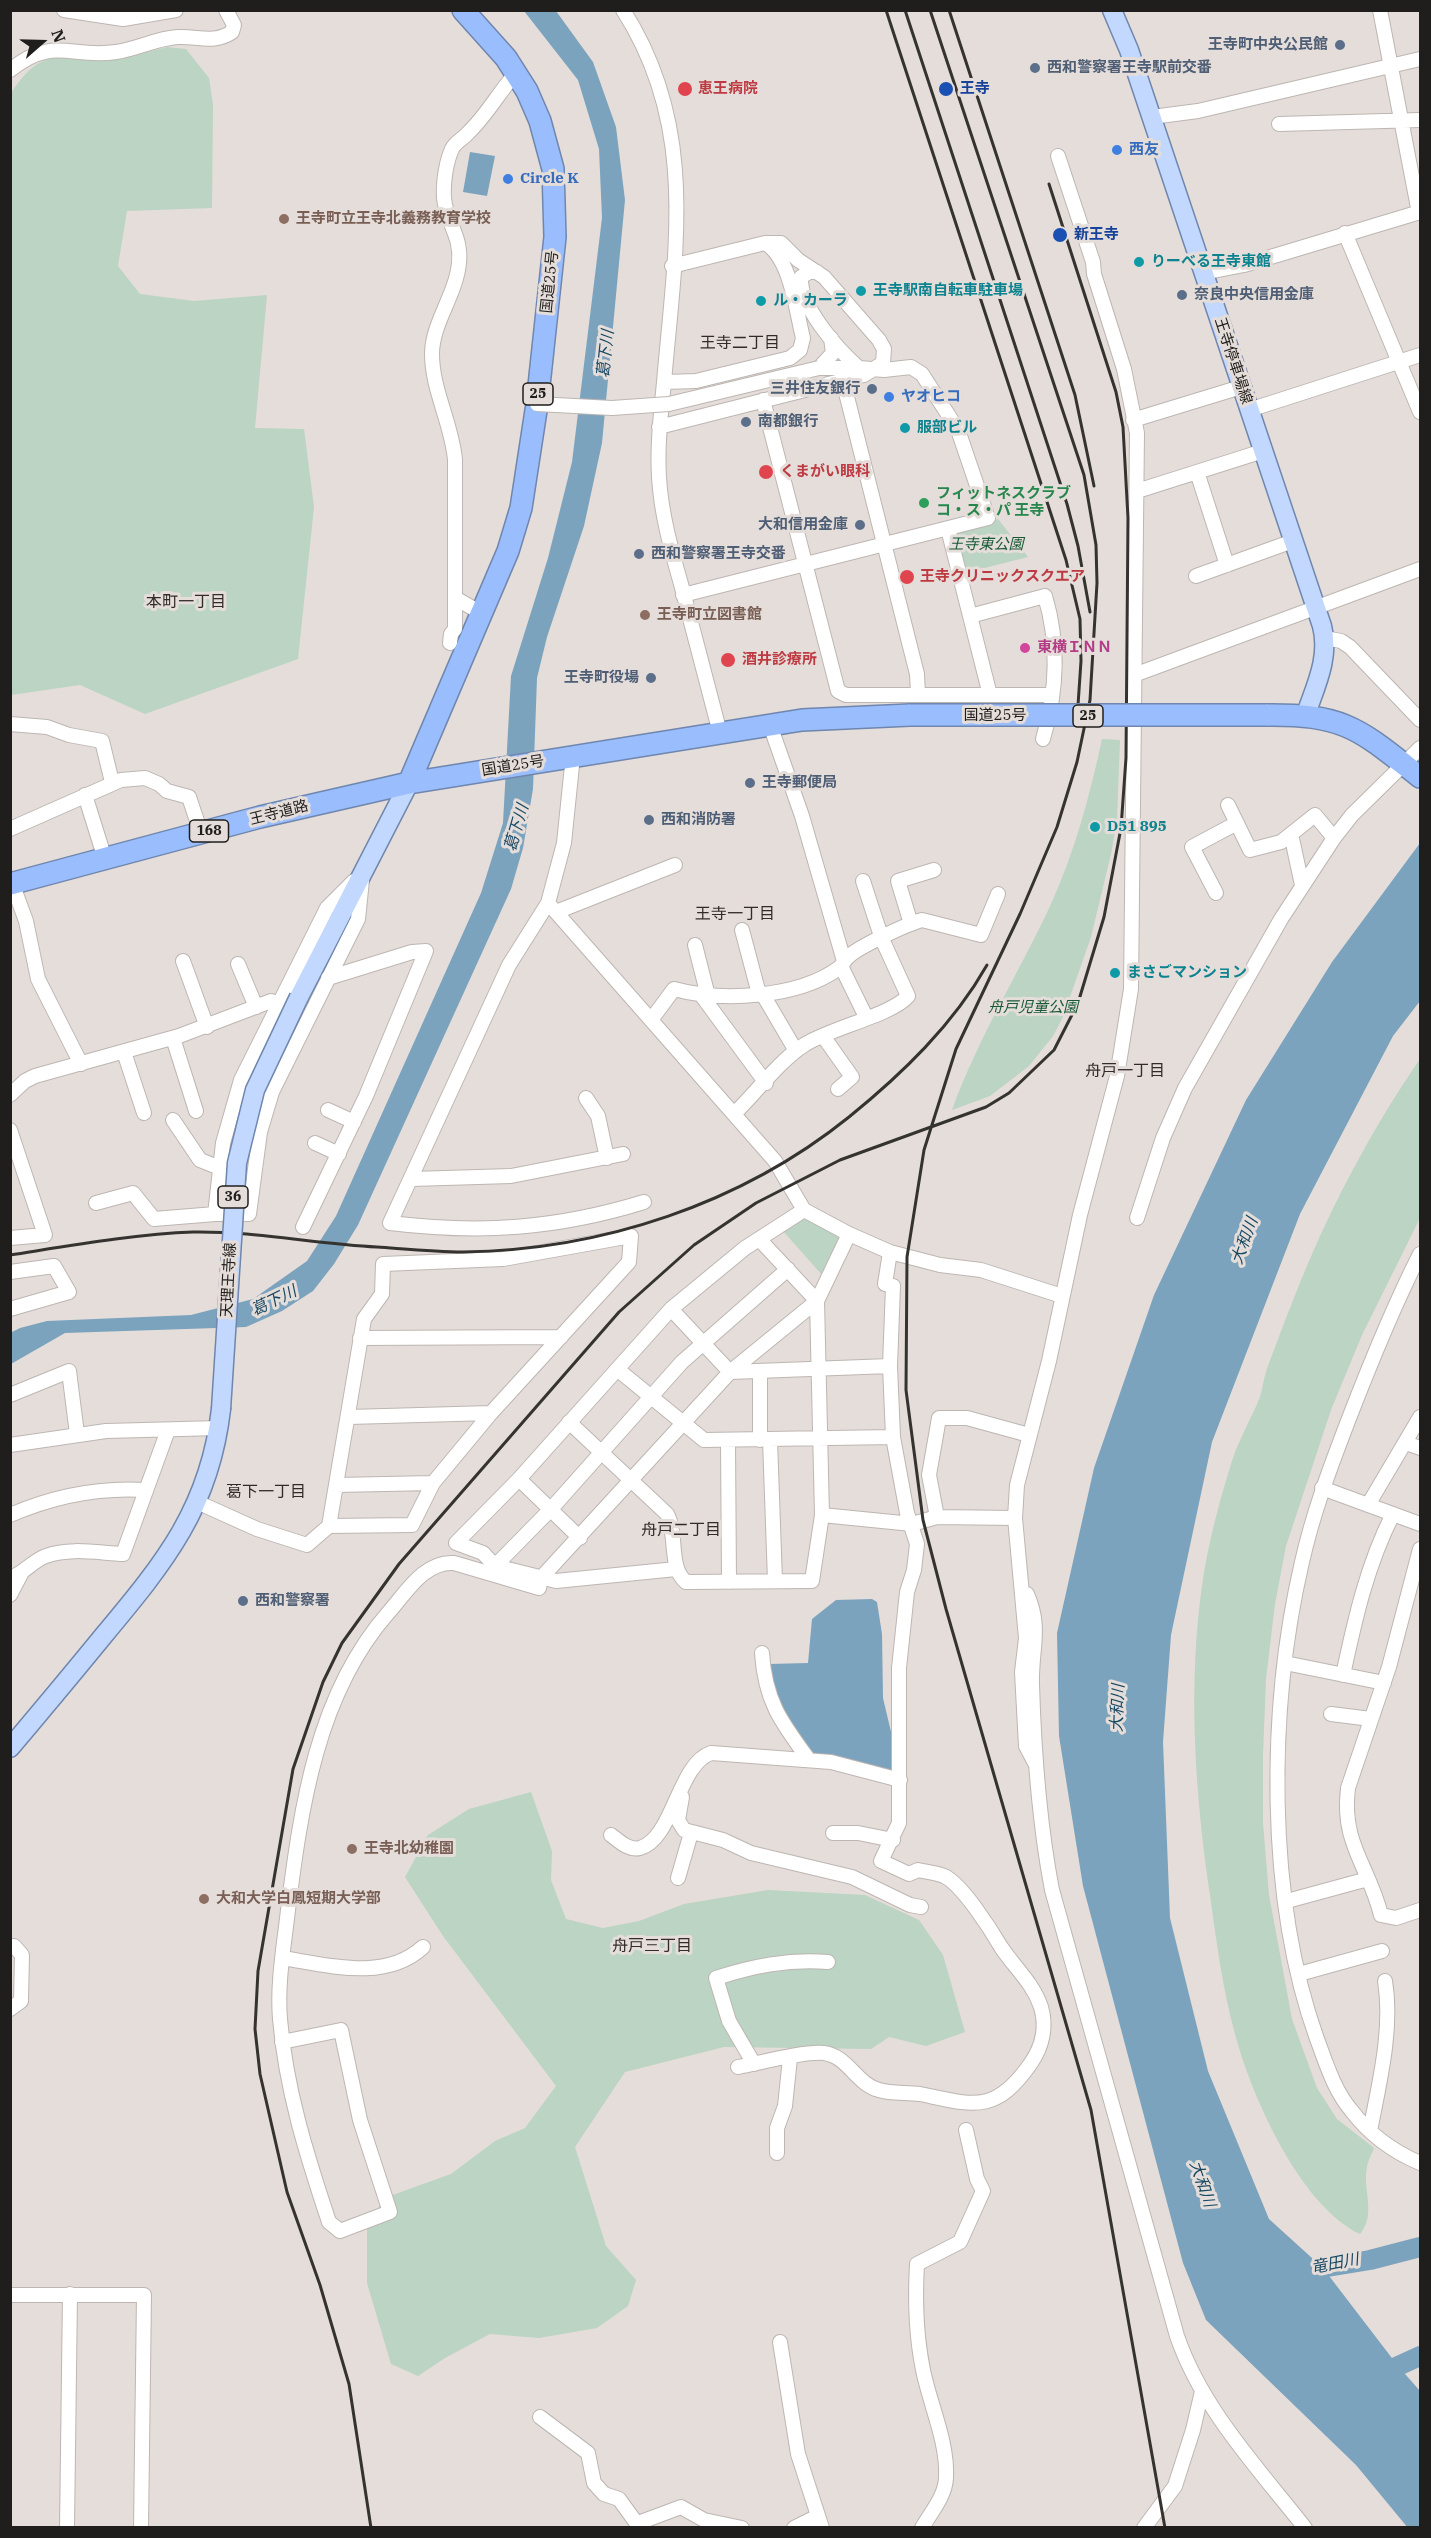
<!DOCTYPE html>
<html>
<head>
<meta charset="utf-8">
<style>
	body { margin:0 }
	#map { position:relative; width:1431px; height:2538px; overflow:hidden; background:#e5ddd9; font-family:"IBM Plex Serif",serif }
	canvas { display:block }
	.frame { position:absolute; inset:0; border:12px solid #201e1c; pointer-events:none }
	.north { position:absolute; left:12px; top:12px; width:60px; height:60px; -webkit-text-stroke:4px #e5ddd9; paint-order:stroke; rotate:70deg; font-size:16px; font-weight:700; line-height:24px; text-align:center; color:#201e1c }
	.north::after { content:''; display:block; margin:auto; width:21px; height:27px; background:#201e1c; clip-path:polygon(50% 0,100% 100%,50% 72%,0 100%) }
</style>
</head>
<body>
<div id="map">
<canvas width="1431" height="2538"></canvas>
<div class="frame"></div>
<div class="north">N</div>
</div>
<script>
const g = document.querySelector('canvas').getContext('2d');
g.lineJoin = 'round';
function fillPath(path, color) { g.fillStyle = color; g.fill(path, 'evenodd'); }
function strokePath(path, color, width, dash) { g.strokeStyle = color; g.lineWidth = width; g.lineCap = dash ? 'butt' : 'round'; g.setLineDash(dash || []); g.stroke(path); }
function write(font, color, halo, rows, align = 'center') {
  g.font = font + ' "IBM Plex Serif","Noto Sans JP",serif'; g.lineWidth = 6; g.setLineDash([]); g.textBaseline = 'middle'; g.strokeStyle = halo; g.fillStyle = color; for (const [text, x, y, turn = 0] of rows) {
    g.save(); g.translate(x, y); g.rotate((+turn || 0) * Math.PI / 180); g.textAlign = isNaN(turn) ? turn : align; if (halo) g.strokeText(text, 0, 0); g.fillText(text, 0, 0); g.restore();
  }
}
const green = new Path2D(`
	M 167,47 L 186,49 L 209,78 L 213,105 L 212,208 L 127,211 L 118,266 L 140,294 L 194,301 L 267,295 L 255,428 L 304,429 L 314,507 L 298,659 L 145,714 L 80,685 L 11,695 L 11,93 C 47,39 62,65 112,60 C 131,58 149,51 167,47 Z
	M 998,519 L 1028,557 L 965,573 L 956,536 L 958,530 Z
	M 1102,739 L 1120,740 L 1117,821 L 1111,854 L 1091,937 L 1063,1017 L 1053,1036 L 1029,1066 L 990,1096 L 952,1110 C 978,1038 1019,973 1051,904 C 1075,851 1090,795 1102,739 Z
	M 1420,1059 L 1420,1218 L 1362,1335 L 1331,1410 L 1286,1546 L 1275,1604 L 1266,1679 L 1263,1755 L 1263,1823 L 1269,1895 L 1292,2019 L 1317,2088 L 1337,2119 L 1374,2148 C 1372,2154 1368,2160 1367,2167 C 1362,2189 1377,2214 1360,2234 C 1300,2206 1251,2095 1235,2034 C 1223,1990 1217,1946 1211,1902 C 1195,1796 1187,1685 1203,1579 C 1209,1540 1220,1499 1232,1461 C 1239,1439 1251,1419 1260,1397 C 1263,1387 1264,1376 1268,1366 C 1284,1323 1301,1278 1320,1236 C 1348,1175 1382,1114 1420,1059 Z
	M 802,1217 L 837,1234 L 840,1243 L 823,1276 L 783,1231 Z
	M 531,1792 L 552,1851 L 551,1880 L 566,1919 L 603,1928 L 639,1921 L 684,1904 L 768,1890 L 865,1895 L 919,1920 L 943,1955 L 965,2032 L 926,2046 L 889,2037 L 871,2049 L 724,2047 L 625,2072 L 575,2147 L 606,2246 L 636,2280 L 628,2306 L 597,2328 L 539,2338 L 490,2334 L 445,2358 L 418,2376 L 391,2364 L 367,2283 L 367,2221 L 387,2197 L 451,2174 L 495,2141 L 525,2128 L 556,2086 L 443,1936 L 405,1877 L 428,1835 L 469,1809 Z`);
const water = new Path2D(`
	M 524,11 L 556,11 L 593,62 L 616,127 L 625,200 L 602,443 L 584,526 L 547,637 L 537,678 L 533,789 L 523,848 L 511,889 L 358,1225 L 334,1264 L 313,1291 L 282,1311 L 246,1327 L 65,1333 L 11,1364 L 10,1333 L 20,1328 L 47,1321 L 191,1315 L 253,1299 L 307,1261 L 336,1216 L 481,893 L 503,823 L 511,676 L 548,558 L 572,462 L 602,218 L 599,149 L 578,80 Z
	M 470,152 L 495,156 L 487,196 L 463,192 Z
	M 1420,843 L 1420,1001 L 1393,1036 L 1300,1214 L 1212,1442 L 1171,1635 L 1163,1742 L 1170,1918 L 1208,2071 L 1269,2219 L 1323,2268 L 1398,2366 L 1420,2391 L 1420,2527 L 1408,2528 L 1356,2465 L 1206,2320 L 1183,2263 L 1083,1886 L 1059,1736 L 1057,1633 L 1094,1468 L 1154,1295 L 1246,1100 L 1332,962 Z
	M 872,1599 L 877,1602 L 882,1634 L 883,1698 L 892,1736 L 894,1771 L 891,1774 L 811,1755 C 790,1726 769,1702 769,1664 L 808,1663 L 812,1619 L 836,1600 Z`);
const river = new Path2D(`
	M 1297,2272 L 1370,2260 L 1420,2247
	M 1374,2377 L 1420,2356`);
const minor = new Path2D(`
	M 64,10 L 123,19 L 176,10
	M 623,10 C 699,128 675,251 664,382 C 661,414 657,445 659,477 C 661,513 671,549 681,584 C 694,634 707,683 720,733
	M 1380,10 L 1419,213
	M 10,70 C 54,35 71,59 116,52 C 137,49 157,38 178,37 C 198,36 214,44 232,32 L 234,25 L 226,10
	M 1152,117 L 1198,111 L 1420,59
	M 1279,124 L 1420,120
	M 1345,233 L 1420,412
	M 1203,273 L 1244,265 L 1420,212
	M 819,368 L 833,353 L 831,338
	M 819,368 L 859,368
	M 843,381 L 917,674 L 918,694
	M 664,382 L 696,381 L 790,358 L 800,350 L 803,338 C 796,311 791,258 765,243
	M 763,400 L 838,691 L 846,695 L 1051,695
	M 1249,410 L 1420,355
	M 1133,420 L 1241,387
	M 659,427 L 864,375 L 883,363 L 884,349 L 879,340 L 824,277 L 798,260 L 781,243 L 765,243 L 672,266
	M 1197,472 L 1227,565
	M 1137,491 L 1263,451
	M 948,529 L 990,695
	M 1196,576 L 1293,541
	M 683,595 L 988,518 L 958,430 L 922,374 L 911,367 L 884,370 L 859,368 C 838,350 799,306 801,277 L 809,272 L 817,272
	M 455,598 L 483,614
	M 970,616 L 1045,596 C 1059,643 1057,692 1043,739
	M 1325,638 L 1341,641 L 1350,647 L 1420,720
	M 450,643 L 451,634 L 455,629 L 455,460 C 452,424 432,390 432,354 C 432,323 456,295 459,263 C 462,236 446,222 444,198 C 443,183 446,162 452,149 C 455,142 463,139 468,133 C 487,115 499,92 516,73
	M 1134,675 L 1420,569
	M 10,724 L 47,727 L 69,735 L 102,741 L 112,782
	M 770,725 L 802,816 L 844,961
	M 573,756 L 564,843 L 548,903 L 509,965 L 390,1223 C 480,1234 556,1229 644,1202
	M 85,795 L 105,859
	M 1228,805 L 1250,850 L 1281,842 L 1315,815 L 1334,838
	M 10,829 L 121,780 L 145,778 L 159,784 L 167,791 L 189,797 L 201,833
	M 1291,834 L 1302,885
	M 12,883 L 26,921 L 38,979 L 81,1064
	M 1216,893 L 1192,847 L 1237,823
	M 548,903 L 775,1161 L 804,1210 L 849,1234 L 890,1252 L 940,1265 L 981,1270 L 1062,1296
	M 556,912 L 675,865
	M 911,924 L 898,881 L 934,870
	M 742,930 L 759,994
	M 695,945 L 708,996
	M 183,961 L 207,1027
	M 238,964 L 256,1007
	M 841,966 L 866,1017
	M 762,993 L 796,1051
	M 702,996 L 766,1083
	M 651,1020 L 674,989 C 722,1002 798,998 839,968 C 843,965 844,960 848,957 C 858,947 907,924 922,920 L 981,935 L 998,894
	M 823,1036 L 852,1077 L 838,1089
	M 173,1038 L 196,1111
	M 124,1052 L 144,1113
	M 10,1095 L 25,1081 L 35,1076 L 179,1036 L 271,1001 L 286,1007
	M 586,1098 L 598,1116 L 607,1158
	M 328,1110 L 354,1122
	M 734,1114 C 755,1094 779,1061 804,1045 C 830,1028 892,1015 908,996 L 882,939 L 863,881
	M 173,1120 L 200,1160 L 220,1168
	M 10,1130 L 45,1235 L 10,1238
	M 315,1143 L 339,1154
	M 412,1179 L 511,1176 L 623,1154
	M 96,1203 L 133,1193 L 154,1219 L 215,1214 L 249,1214 L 260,1132 L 272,1092 L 358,919 L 362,880
	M 215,1214 L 223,1143 L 241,1080 L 327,908 L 354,881
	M 1137,1218 L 1163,1138 L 1185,1088 L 1281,919 L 1334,838 L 1352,815 L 1420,748
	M 303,1227 L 366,1096 L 426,951 L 412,952 L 328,978
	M 1420,1254 C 1392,1309 1370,1364 1348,1421 C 1330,1468 1313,1513 1302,1562 C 1268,1708 1266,1897 1317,2039 C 1326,2063 1334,2090 1351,2110 C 1369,2134 1394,2152 1420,2163
	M 10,1272 L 54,1266 L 69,1292 L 10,1309
	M 671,1309 L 730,1372 L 890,1366
	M 360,1338 L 561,1337
	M 617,1369 L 704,1440 L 893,1437
	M 760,1372 L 760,1440
	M 10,1395 L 69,1371 L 77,1434
	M 349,1417 L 491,1413
	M 569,1422 L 667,1514 C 678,1535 668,1567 686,1582 L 812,1581 L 822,1515 L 817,1301 L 849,1234
	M 770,1440 L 775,1581
	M 728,1441 L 729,1582
	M 1406,1443 L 1420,1448
	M 10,1445 L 106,1431 L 219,1428
	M 519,1479 L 580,1538
	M 336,1485 L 433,1483
	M 1322,1488 L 1420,1524
	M 197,1502 L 257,1529 L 307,1545 L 329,1526 L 412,1525 L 433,1483 L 491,1413 L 629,1262 L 631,1236 L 503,1259 L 383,1264 L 382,1294 L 364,1319 L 329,1526
	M 1368,1505 L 1420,1417
	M 10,1515 C 54,1496 98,1487 146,1490
	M 822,1515 L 912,1524 L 937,1517 L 1015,1518
	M 937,1517 L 929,1475 L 939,1418 L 967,1418 L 1029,1435
	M 1420,1549 L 1389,1667 L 1348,1788 C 1341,1844 1369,1866 1381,1915 L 1396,1918 L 1420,1910
	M 495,1566 L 551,1509 L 682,1362 L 788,1269
	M 676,1569 L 556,1581 L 495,1566 L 483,1553 L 456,1543 L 519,1479 L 671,1309 L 745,1248 L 804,1210
	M 10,1578 C 25,1573 32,1561 46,1556 C 70,1547 99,1553 123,1554 L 168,1430
	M 1027,1594 C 1042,1628 1031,1649 1032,1684 C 1034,1753 1039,1822 1052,1890 L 1177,2336 C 1202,2409 1258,2468 1305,2528
	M 10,1595 L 21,1574
	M 762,1653 C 765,1701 781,1722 809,1760
	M 1285,1663 L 1384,1683
	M 1343,1675 C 1355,1619 1367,1565 1393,1514
	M 1331,1714 L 1371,1719
	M 1036,1765 L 1026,1746 L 1022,1672 L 1026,1638 L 1015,1518 L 1017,1485 L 1049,1361 L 1080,1215 L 1117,1076 L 1131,989 L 1137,433 L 1124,369 L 1094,274 L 1093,262 L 1058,156
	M 682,1797 L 678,1820 L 684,1830 L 723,1840 L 751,1853 L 852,1877 L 910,1905 L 921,1907
	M 833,1833 L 858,1833 L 893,1840
	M 611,1835 C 619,1841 629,1851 640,1848 C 673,1839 678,1764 711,1753 L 831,1762 L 900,1780
	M 678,1878 L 691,1833
	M 1287,1901 L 1368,1879
	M 10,1946 L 14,1946 L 22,1955 L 21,2001 L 10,2009
	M 282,1958 C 328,1965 385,1982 423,1947
	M 1299,1974 L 1382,1951
	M 282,2042 L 341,2030 L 360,2120 L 390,2212 L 340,2231 L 329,2222 C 307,2156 286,2090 280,2019 C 277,1983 284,1946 288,1910 C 301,1807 317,1694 388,1613 C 406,1593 424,1561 454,1563 L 539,1588 L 541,1578 L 730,1372 L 817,1301 L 759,1239
	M 754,2064 L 729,2021 L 716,1978 C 753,1966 788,1959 828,1962
	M 738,2067 C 760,2063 803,2051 824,2053 C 848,2056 856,2084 879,2090 C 892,2094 907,2092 920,2094 C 973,2105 995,2115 1031,2063 C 1042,2047 1047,2027 1041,2007 C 1033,1983 1015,1968 1001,1947 C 991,1930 962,1884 944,1876 C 936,1873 927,1872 918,1870 L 909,1874 L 881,1861 L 899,1823 L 899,1668 L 907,1592 L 914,1570 L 917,1544 L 907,1513 L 893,1437 L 890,1366 L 893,1286 L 885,1284 L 890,1252
	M 1370,2131 C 1379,2084 1393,2029 1385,1981
	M 777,2153 L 777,2128 L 785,2106 L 790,2058
	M 10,2295 L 144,2295 L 141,2528
	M 780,2342 L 798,2454 L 822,2528
	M 540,2417 L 588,2453 L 594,2483 L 604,2494 L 619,2499 L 640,2528
	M 638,2523 L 681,2507 L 704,2520 L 742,2528
	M 67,2528 L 70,2294
	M 794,2528 L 818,2516
	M 922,2528 C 931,2512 945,2497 946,2478 C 948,2442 930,2405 923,2370 C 916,2336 915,2299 917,2264 L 960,2242 L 983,2191 L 977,2179 L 966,2130
	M 1144,2528 L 1175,2486 L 1193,2430 L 1202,2391`);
const major = new Path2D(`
	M 1112,10 L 1129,50 L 1322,626 C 1330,657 1316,685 1306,714
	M 299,997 L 409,783
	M 10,1748 C 42,1710 73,1673 104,1635 C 165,1562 210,1507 221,1409`);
const highway = new Path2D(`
	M 1266,715 C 1346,714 1360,730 1420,777
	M 409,783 L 508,551 L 521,508 L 537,404 L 555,237 L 553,169 L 540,121 L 527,91 L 506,58 L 463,10
	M 10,884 L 260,817 L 409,783 L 802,720 L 910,715`);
const rail = new Path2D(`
	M 886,10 L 1066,560 L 1080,619 L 1081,661 L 1077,720
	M 905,10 L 1067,504 L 1078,546 L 1090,612
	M 930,10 L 1084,475 L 1096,545 L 1097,583 L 1090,700 L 1077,762 L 1057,827 L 1020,914 L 956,1049 L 924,1150 L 907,1257 L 906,1390 L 923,1520 L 946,1609 L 1091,2110 L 1165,2528
	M 949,10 L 1075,395 L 1094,486
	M 10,1255 C 68,1246 136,1234 193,1232 C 255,1231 315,1244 377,1247 C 405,1249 434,1252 463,1252 C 602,1250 741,1204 849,1117 C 902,1074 953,1025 987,965
	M 371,2528 L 349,2384 L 320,2285 L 287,2192 L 260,2074 L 255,2029 L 258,1971 L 293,1769 L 323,1682 L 342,1643 L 399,1564 L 619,1312 L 694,1245 L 756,1203 L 840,1160 L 986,1107 L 1009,1093 L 1054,1050 L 1078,1003 L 1104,917 L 1121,828 L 1126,758 L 1128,518 L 1123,427 L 1116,392 L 1049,184`);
const minorBridge = new Path2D(`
	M 537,404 L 612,408 L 669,404 L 819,368`);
const majorBridge = new Path2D(`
	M 221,1409 L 237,1163 L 255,1090 L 299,997`);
const highwayBridge = new Path2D(`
	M 910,715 L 1266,715`);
const markers = [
	[1340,45,6,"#5c6f8a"],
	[1035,68,6,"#5c6f8a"],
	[685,89,8,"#e0444e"],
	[946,89,8,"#1a4fb4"],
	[1117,150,6,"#3f7fe0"],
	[508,179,6,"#3f7fe0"],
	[284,219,6,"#8d6e63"],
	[1060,235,8,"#1a4fb4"],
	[1139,262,6,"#0f9aa8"],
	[861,291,6,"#0f9aa8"],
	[1182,295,6,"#5c6f8a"],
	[761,301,6,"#0f9aa8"],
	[872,389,6,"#5c6f8a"],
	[889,397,6,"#3f7fe0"],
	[746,422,6,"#5c6f8a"],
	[905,428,6,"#0f9aa8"],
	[766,472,8,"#e0444e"],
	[924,503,6,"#2e9e5b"],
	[860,525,6,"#5c6f8a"],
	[639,554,6,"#5c6f8a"],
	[907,577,8,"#e0444e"],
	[645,615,6,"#8d6e63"],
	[1025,648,6,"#d1479c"],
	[728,660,8,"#e0444e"],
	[651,678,6,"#5c6f8a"],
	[750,783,6,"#5c6f8a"],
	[649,820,6,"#5c6f8a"],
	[1095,827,6,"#0f9aa8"],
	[1115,973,6,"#0f9aa8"],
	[243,1601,6,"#5c6f8a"],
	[352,1849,6,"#8d6e63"],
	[204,1899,6,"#8d6e63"]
];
const shields = [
	[538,394,30],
	[1088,716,30],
	[209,831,39],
	[233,1197,30]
];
const shieldNames = [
	["25",538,394],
	["25",1088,716],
	["168",209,831],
	["36",233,1197]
];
const serviceNames = [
	["王寺町中央公民館",1328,45,"right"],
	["西和警察署王寺駅前交番",1047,68],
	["奈良中央信用金庫",1194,295],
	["三井住友銀行",860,389,"right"],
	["南都銀行",758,422],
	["大和信用金庫",848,525,"right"],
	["西和警察署王寺交番",651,554],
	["王寺町役場",639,678,"right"],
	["王寺郵便局",762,783],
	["西和消防署",661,820],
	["西和警察署",255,1601]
];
const healthNames = [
	["恵王病院",698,89],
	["くまがい眼科",780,472],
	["王寺クリニックスクエア",920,577],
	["酒井診療所",742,660]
];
const transitNames = [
	["王寺",960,89],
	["新王寺",1074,235]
];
const shopNames = [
	["西友",1129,150],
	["Circle K",520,179],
	["ヤオヒコ",901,397]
];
const educationNames = [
	["王寺町立王寺北義務教育学校",296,219],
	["王寺町立図書館",657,615],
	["王寺北幼稚園",364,1849],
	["大和大学白鳳短期大学部",216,1899]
];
const cultureNames = [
	["りーべる王寺東館",1151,262],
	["王寺駅南自転車駐車場",873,291],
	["ル・カーラ",773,301],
	["服部ビル",917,428],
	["D51 895",1107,827],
	["まさごマンション",1127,973]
];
const streetNames = [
	["国道25号",550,282,-84],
	["王寺停車場線",1233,361,72],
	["国道25号",995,716],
	["国道25号",513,766,-9],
	["王寺道路",279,813,-14],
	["天理王寺線",229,1280,-87]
];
const leisureNames = [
	["フィットネスクラブ",936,494],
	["コ・ス・パ 王寺",936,511]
];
const parkNames = [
	["王寺東公園",986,545],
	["舟戸児童公園",1033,1008]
];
const hotelNames = [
	["東横ＩＮＮ",1037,648]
];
const neighbourhoodNames = [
	["王寺二丁目",740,343],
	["本町一丁目",186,602],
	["王寺一丁目",735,914],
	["舟戸一丁目",1125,1071],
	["葛下一丁目",266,1492],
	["舟戸二丁目",681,1530],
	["舟戸三丁目",652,1946]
];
const waterNames = [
	["葛下川",606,354,-84],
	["葛下川",517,828,-74],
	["大和川",1245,1241,-70],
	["葛下川",274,1301,-26],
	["大和川",1118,1708,-88],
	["大和川",1202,2184,71],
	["竜田川",1335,2264,-11]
];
fillPath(green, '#bbd4c3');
fillPath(water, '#7ba3bd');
strokePath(river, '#7ba3bd', 20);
strokePath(minor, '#bdb6b2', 16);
strokePath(major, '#6f86ae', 21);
strokePath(highway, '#6f86ae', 24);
strokePath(minor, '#fff', 14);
strokePath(major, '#c2d8fe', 18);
strokePath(highway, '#9abefd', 21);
strokePath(rail, '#353330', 3);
strokePath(minorBridge, '#bdb6b2', 16, []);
strokePath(majorBridge, '#6f86ae', 21, []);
strokePath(highwayBridge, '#6f86ae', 24, []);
strokePath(minorBridge, '#fff', 14);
strokePath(majorBridge, '#c2d8fe', 18);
strokePath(highwayBridge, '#9abefd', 21);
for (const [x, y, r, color] of markers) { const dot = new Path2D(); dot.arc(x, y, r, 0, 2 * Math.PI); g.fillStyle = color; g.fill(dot); strokePath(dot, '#e5ddd9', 2); }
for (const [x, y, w] of shields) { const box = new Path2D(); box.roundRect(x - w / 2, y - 11, w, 22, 4.5); g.fillStyle = '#e5ddd9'; g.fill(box); strokePath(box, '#201e1c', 1.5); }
write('bold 14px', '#201e1c', null, shieldNames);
write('bold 15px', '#4e5e75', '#e5ddd9', serviceNames, 'left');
write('bold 15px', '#be3a42', '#e5ddd9', healthNames, 'left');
write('bold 15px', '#164399', '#e5ddd9', transitNames, 'left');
write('bold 15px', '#366cbe', '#e5ddd9', shopNames, 'left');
write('bold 15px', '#785e54', '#e5ddd9', educationNames, 'left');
write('bold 15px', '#0d838f', '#e5ddd9', cultureNames, 'left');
write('15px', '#201e1c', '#e5ddd9', streetNames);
write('bold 15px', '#27864d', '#e5ddd9', leisureNames, 'left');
write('italic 15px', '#175936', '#e5ddd9', parkNames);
write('bold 15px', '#b23c85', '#e5ddd9', hotelNames, 'left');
write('16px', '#322c29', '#e5ddd9', neighbourhoodNames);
write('italic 16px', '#164863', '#e5ddd9', waterNames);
</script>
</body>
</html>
